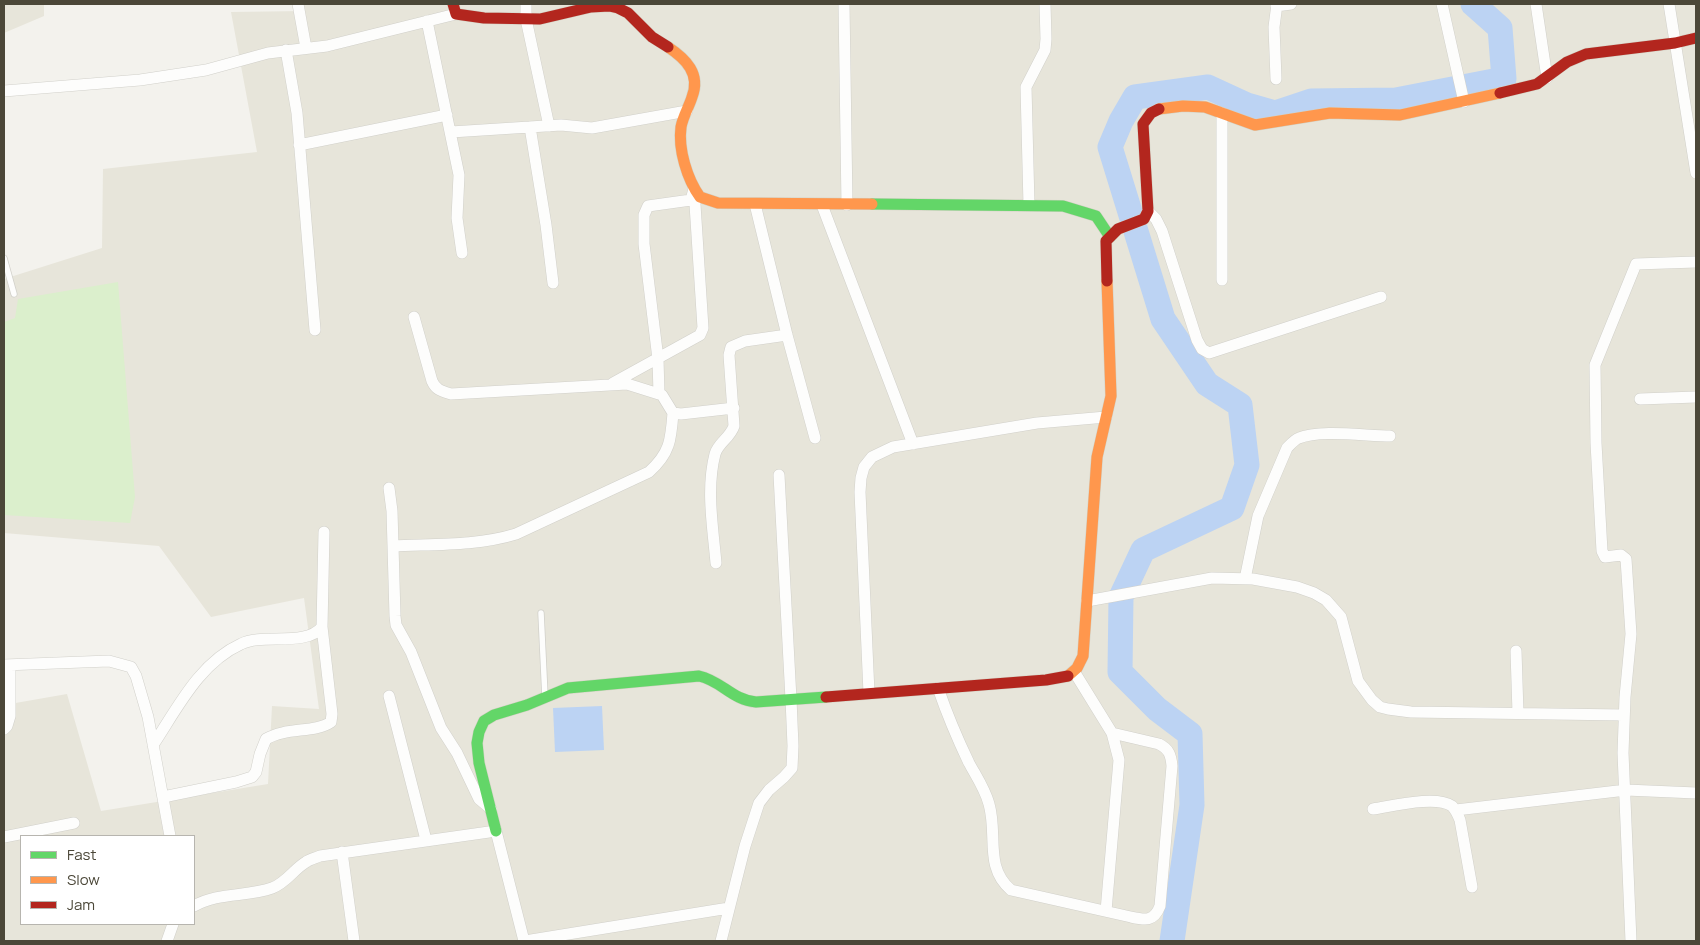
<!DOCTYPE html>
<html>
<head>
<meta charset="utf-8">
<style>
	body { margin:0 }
	#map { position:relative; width:1700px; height:945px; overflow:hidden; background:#f3f2ed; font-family:Manrope,sans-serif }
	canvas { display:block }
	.frame { position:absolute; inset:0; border:5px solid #4b4738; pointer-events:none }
	.legend { position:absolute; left:20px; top:835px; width:175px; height:90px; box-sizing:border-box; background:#fff; border:1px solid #b7b5af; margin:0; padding:6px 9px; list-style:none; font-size:15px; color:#4b4738 }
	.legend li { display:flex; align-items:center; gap:10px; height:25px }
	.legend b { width:25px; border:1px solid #b7b5af }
</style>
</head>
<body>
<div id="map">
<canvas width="1700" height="945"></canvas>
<div class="frame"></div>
<ul class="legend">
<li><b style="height:6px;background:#63d668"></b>Fast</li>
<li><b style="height:6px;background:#ff974d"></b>Slow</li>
<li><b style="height:6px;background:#b3261e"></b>Jam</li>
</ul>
</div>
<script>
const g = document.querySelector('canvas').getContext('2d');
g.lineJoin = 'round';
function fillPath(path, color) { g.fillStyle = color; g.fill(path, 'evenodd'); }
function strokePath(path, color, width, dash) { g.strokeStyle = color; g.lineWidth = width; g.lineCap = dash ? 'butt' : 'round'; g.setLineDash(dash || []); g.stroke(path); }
const residential = new Path2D(`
	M 4,4 L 44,4 L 44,16 L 4,33 Z
	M 303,4 L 1696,4 L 1696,941 L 4,941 L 4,705 L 67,694 L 101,811 L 268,784 L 272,706 L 319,709 L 304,598 L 211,617 L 159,546 L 4,533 L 4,279 L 102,248 L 103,169 L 257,152 L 231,12 L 304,11 ZM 21,836 L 194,836 L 194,924 L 21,924 Z`);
const green = new Path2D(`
	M 118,282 L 135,497 L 130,523 L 4,515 L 4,322 L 15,318 L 18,299 Z`);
const water = new Path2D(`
	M 602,706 L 604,750 L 555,752 L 553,708 Z`);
const river = new Path2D(`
	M 1172,941 L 1192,805 L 1190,734 L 1157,709 L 1120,672 L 1121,597 L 1143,550 L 1232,508 L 1247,465 L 1240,405 L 1207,384 L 1163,319 L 1110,147 L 1121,121 L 1135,97 L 1208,87 L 1247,105 L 1275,113 L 1311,101 L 1396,100 L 1504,79 L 1500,28 L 1473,4`);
const lane = new Path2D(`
	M 4,258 L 14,294
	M 541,613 L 545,697`);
const street = new Path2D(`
	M 298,4 L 306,48
	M 526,4 L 526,19 L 549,126
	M 844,4 L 847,205
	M 1442,4 L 1464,102
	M 1536,4 L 1547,78
	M 1669,4 L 1696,173
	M 1276,6 L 1291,4
	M 427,21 L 459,175 L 457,218 L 462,253
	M 286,50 L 297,113 L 315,330
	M 1276,79 L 1274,27 L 1277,4
	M 4,91 L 140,80 L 206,70 L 268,53 L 327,46 L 456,14
	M 1222,113 L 1222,280
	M 530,127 L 546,225 L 553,283
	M 451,132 L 561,125 L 592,128 L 687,111
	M 299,145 L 447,115
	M 755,204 L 787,335 L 815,438
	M 822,205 L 913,444
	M 1029,205 L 1026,87 L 1045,50 L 1046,39 L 1045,4
	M 1148,211 L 1156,219 L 1162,231 L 1197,340 L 1202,349 L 1209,353 L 1381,297
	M 414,317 L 432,381 C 436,390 441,391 451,394 L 627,384 L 662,395 L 673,413 L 681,414 L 734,408
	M 613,383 L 700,335 L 703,328 L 694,189
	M 659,394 L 658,359 L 644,244 L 644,215 L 648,206 L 691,200 L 694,189
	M 1640,399 L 1696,397
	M 389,488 L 392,511 L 395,616 L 396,625 L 411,652 L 441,728 L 457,753 L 479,799 L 491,809
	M 393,546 C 434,544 477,546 516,534 L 649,472 C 670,453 671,440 673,413
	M 716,563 C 713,528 706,489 715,454 C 718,443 730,438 734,426 L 729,355 L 731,347 L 745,341 L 787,335
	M 1245,579 L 1258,516 L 1287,448 C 1291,444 1294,440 1299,438 C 1319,429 1367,436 1390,436
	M 1087,601 L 1212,578 L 1253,579 L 1297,587 L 1314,593 L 1326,600 L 1341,617 L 1358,681 L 1372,700 L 1380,707 L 1388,709 L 1411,712 L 1624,715
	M 1516,651 L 1518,713
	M 4,665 L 109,661 L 131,667 L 136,676 L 148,717 L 170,836
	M 1075,673 L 1112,733 L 1119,760 L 1106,911
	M 938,688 C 947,714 957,738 969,763 C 976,776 985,789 989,804 C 998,835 984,867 1011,890 L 1131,917 C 1145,920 1154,922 1160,906 L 1172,766 C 1171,755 1169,749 1159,744 L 1112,733
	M 869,693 L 860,492 L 861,478 L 864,467 L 872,457 L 893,447 L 1037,423 L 1106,417
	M 389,696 L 426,840
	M 4,729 L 7,726 L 10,716 L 10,665
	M 153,745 C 177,709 199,663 241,644 C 263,633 306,647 322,627 L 324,532
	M 163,797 L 236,782 L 252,777 L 256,772 L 260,754 L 266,739 C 286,727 315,733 331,722 L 332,714 L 322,627
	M 1373,809 C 1393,806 1436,795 1452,806 C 1456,810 1458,815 1460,820 L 1472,887
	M 1456,810 L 1626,790 L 1696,793
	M 4,837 L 74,823
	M 342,852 L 354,941
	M 194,906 C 218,892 247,897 272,888 C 286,883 294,869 306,862 C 310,859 316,858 320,856 L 496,831 L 524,941
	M 167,941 L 173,924
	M 525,941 L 729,908
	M 721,941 L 745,846 L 759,803 L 769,790 L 784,777 L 792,768 L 793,746 L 791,699 L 779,475
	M 1631,941 L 1623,753 L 1625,697 L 1631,634 L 1626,559 L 1621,555 L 1605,557 L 1602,551 L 1596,443 L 1595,365 L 1636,264 L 1696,262`);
const fast = new Path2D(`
	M 872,204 L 1063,206 L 1096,216 L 1110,237
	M 496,831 L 479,763 L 477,743 L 479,732 L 484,721 L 494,715 L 527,705 L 568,688 L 699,676 C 722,681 732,700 756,702 L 826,697`);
const slow = new Path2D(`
	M 668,47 C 686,59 701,74 692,97 C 689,107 683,116 681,127 C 678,149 687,179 700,197 L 718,203 L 872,204
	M 1159,109 L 1183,106 L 1205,107 L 1255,125 L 1330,113 L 1400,115 L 1500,93
	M 1068,676 L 1077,668 L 1083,656 L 1097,457 L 1111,396 L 1107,281`);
const jam = new Path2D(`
	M 453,4 L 456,14 L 484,18 L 540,19 L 591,7 L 609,6 L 618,8 L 628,13 L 652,37 L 668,47
	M 1500,93 L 1537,84 L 1567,62 L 1586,54 L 1675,43 L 1696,38
	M 1107,281 L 1106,241 L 1118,229 L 1144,219 L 1148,211 L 1143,124 L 1151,113 L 1159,109
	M 826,697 L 1046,680 L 1068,676`);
fillPath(residential, '#e7e5da');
fillPath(green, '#dbefcc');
fillPath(water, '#bcd3f3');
strokePath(river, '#bcd3f3', 25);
strokePath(lane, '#d1d0ca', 7);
strokePath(street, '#d1d0ca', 12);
strokePath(fast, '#d3d1c4', 12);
strokePath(slow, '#d3d1c4', 12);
strokePath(jam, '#d3d1c4', 12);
strokePath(lane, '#fdfdfc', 5.5);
strokePath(street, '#fdfdfc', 11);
strokePath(fast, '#63d668', 11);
strokePath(slow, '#ff974d', 11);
strokePath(jam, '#b3261e', 11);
</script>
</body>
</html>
